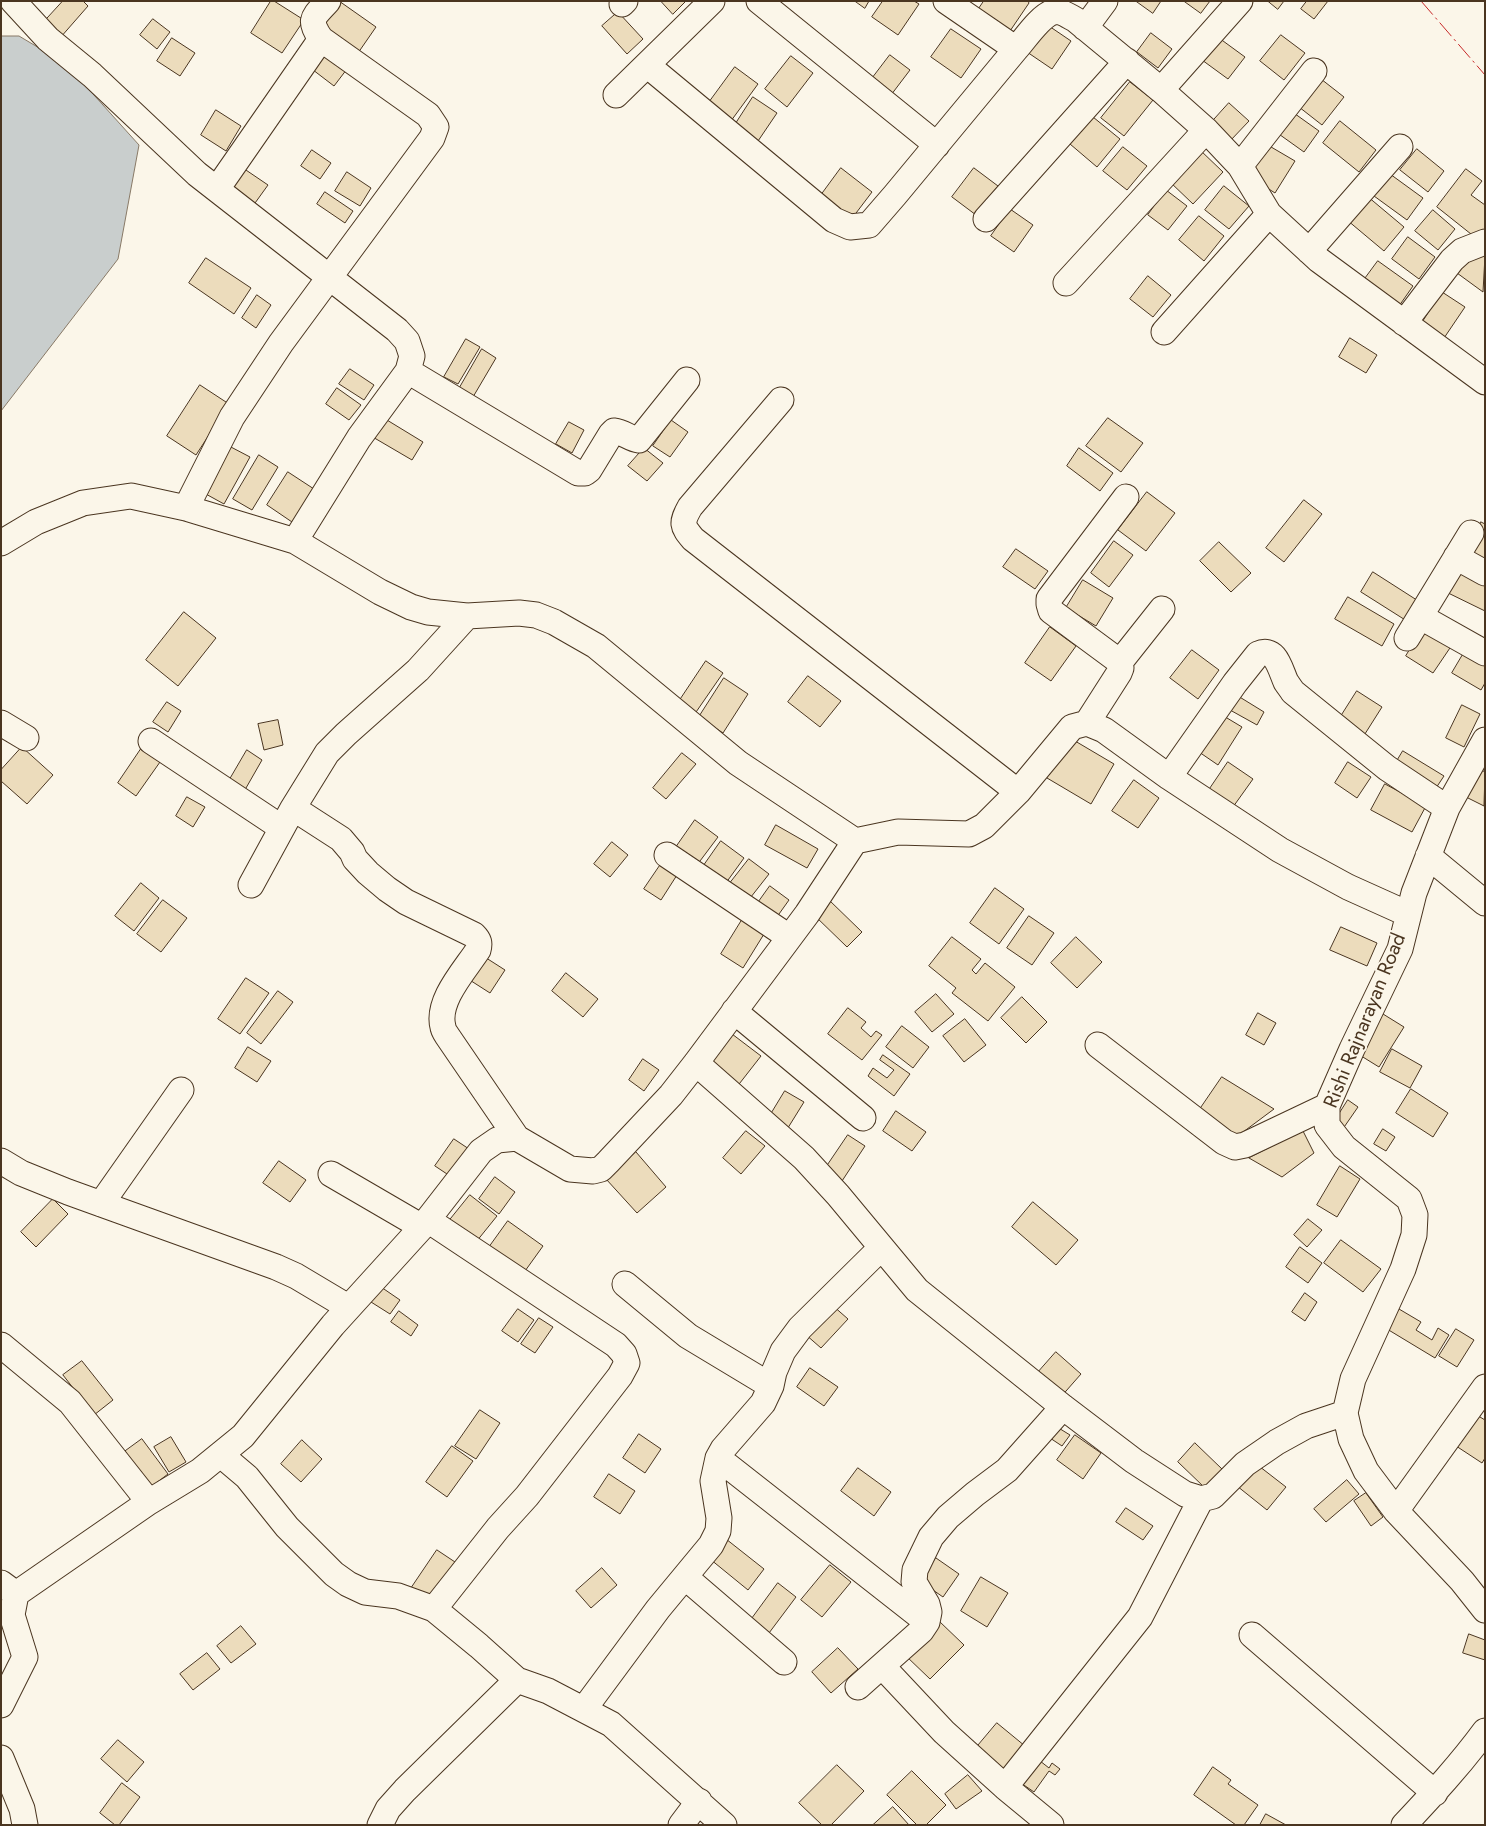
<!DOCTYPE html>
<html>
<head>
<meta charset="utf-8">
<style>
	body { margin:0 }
	#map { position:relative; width:1486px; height:1826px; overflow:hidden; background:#fbf6e9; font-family:Jost,sans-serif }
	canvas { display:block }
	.frame { position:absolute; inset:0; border:2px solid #4a3520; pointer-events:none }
</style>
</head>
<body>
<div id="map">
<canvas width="1486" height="1826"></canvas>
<div class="frame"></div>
</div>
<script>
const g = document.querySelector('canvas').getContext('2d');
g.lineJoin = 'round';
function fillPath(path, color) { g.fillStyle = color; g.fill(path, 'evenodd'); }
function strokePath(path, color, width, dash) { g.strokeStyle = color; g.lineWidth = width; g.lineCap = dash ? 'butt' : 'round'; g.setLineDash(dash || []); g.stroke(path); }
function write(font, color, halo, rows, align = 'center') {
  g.font = font + ' Jost,sans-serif'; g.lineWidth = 4; g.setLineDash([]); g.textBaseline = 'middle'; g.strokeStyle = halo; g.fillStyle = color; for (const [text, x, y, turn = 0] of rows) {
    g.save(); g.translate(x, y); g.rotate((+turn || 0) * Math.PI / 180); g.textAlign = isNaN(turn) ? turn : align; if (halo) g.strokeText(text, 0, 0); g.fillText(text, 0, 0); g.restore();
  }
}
const water = new Path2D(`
	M 1,36 L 19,36 L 66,64 L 139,145 L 118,259 L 1,411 Z`);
const building = new Path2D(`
	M 63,1 L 83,1 L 88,6 L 60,38 L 43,23 Z
	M 271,1 L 274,1 L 304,20 L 282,53 L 251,33 Z
	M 339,1 L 376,27 L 358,53 L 318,25 Z
	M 661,1 L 686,1 L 673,14 Z
	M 855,1 L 869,1 L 865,8 Z
	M 883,1 L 914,1 L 919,4 L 898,35 L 872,17 Z
	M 984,1 L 1028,1 L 1029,3 L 1010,31 L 978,10 Z
	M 1136,1 L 1161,1 L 1153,13 Z
	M 1184,1 L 1210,1 L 1201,13 Z
	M 1268,1 L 1284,1 L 1278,9 Z
	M 1307,1 L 1328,1 L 1314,19 L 1301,9 Z
	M 618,12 L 643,39 L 627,54 L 602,26 Z
	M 153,19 L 170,32 L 157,49 L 140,35 Z
	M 1046,24 L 1071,41 L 1052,69 L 1027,52 Z
	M 951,29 L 981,49 L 961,78 L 931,57 Z
	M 1151,33 L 1172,49 L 1158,68 L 1137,52 Z
	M 1281,35 L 1305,53 L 1284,80 L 1260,61 Z
	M 172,38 L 195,53 L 180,76 L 157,61 Z
	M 1219,38 L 1245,57 L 1228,79 L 1202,60 Z
	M 313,43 L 347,69 L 334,86 L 300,60 Z
	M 890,55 L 910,70 L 891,95 L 871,80 Z
	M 791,56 L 813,73 L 787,107 L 765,89 Z
	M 735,67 L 758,84 L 728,125 L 705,108 Z
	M 1321,79 L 1344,97 L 1322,125 L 1299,107 Z
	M 1130,82 L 1153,100 L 1124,136 L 1101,118 Z
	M 753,97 L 777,113 L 756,144 L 733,128 Z
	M 1229,103 L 1249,121 L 1230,141 L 1211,123 Z
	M 216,110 L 241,126 L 226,151 L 201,135 Z
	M 1291,111 L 1319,131 L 1304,152 L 1276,132 Z
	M 1093,117 L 1120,139 L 1097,167 L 1070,144 Z
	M 1340,121 L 1376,150 L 1359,172 L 1323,143 Z
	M 1266,144 L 1295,161 L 1275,193 L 1247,175 Z
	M 1123,147 L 1147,166 L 1127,190 L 1103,171 Z
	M 1199,149 L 1223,172 L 1193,204 L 1169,181 Z
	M 1417,149 L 1444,171 L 1428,192 L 1400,170 Z
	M 312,150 L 331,163 L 320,179 L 301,166 Z
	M 240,166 L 268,185 L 250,210 L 222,191 Z
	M 841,168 L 872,192 L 850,221 L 819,198 Z
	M 974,168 L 998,186 L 976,215 L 952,197 Z
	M 1466,169 L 1482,181 L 1471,195 L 1485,205 L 1485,238 L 1481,242 L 1437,207 Z
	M 347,172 L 371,188 L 360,206 L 335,191 Z
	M 1390,174 L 1423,198 L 1407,220 L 1374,196 Z
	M 1224,186 L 1249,206 L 1229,229 L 1205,210 Z
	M 1166,190 L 1187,206 L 1168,230 L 1148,215 Z
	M 325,192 L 353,211 L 345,223 L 317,204 Z
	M 1367,196 L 1404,227 L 1384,251 L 1347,220 Z
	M 1010,209 L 1033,225 L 1014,252 L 991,236 Z
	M 1433,210 L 1455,229 L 1438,250 L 1415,231 Z
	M 1199,216 L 1224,236 L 1204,261 L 1179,240 Z
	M 1408,237 L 1435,257 L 1419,279 L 1392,259 Z
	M 1474,248 L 1485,256 L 1483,292 L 1457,273 Z
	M 206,258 L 251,288 L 234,314 L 189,283 Z
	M 1378,261 L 1413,286 L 1399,306 L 1364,280 Z
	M 1148,276 L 1171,295 L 1153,317 L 1130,299 Z
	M 1442,292 L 1465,307 L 1442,341 L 1420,326 Z
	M 257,295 L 271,305 L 256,328 L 242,318 Z
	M 1350,338 L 1377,355 L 1366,373 L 1339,357 Z
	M 466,339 L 480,347 L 458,384 L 444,377 Z
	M 482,349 L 496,358 L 473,397 L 459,389 Z
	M 350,369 L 374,385 L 364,400 L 339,384 Z
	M 200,385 L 229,404 L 196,455 L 167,436 Z
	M 337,388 L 361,405 L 349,420 L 326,404 Z
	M 382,417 L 423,442 L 412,460 L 371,436 Z
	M 1108,418 L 1143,443 L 1121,472 L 1086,446 Z
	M 671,420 L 688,432 L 670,457 L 653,446 Z
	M 569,422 L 584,430 L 572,453 L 556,444 Z
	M 229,446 L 250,457 L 224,504 L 204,493 Z
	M 644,448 L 663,463 L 647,481 L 628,466 Z
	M 1079,448 L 1113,473 L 1100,491 L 1067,466 Z
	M 259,455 L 278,467 L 252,510 L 233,499 Z
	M 288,472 L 314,489 L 292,522 L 267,505 Z
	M 1147,492 L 1175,513 L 1146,551 L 1118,530 Z
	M 1304,500 L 1322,514 L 1284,562 L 1266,548 Z
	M 1481,522 L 1485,524 L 1485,562 L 1467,555 Z
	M 1114,541 L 1133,555 L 1109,587 L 1091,573 Z
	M 1219,542 L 1251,573 L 1231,592 L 1200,561 Z
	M 1016,549 L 1048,571 L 1035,589 L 1003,567 Z
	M 1455,563 L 1485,577 L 1485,611 L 1442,590 Z
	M 1373,572 L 1423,604 L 1410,623 L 1361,592 Z
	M 1083,580 L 1113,598 L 1096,626 L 1066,608 Z
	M 1348,597 L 1394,624 L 1382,646 L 1335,619 Z
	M 184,612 L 216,638 L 178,686 L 146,660 Z
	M 1426,624 L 1454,642 L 1433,673 L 1406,656 Z
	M 1050,627 L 1076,646 L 1051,681 L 1025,663 Z
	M 1468,646 L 1485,655 L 1485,683 L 1481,690 L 1452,673 Z
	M 1192,650 L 1219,670 L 1198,699 L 1170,678 Z
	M 706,661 L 723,673 L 694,715 L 678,703 Z
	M 808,676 L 841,701 L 820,727 L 788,702 Z
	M 724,678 L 748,694 L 723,733 L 699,717 Z
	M 1357,691 L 1382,707 L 1363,737 L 1338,721 Z
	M 1238,696 L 1264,712 L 1257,725 L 1230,710 Z
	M 167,702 L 181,711 L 168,732 L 153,722 Z
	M 1462,705 L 1480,714 L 1464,747 L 1446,738 Z
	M 1222,715 L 1242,727 L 1218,765 L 1199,752 Z
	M 278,720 L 283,745 L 264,750 L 258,724 Z
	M 1070,738 L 1114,764 L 1091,804 L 1047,778 Z
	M 22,747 L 53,775 L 27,804 L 1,781 L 1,770 Z
	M 141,749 L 160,762 L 136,796 L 118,783 Z
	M 247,750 L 262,760 L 242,795 L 226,786 Z
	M 1403,751 L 1444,776 L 1434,791 L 1394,766 Z
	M 682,753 L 696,764 L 666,799 L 653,788 Z
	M 1228,762 L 1253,779 L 1233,807 L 1209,790 Z
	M 1348,762 L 1371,777 L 1357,798 L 1335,783 Z
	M 1478,768 L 1485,772 L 1484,806 L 1464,796 Z
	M 1134,780 L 1159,798 L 1138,828 L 1112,811 Z
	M 1385,784 L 1426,806 L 1412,832 L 1371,810 Z
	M 187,797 L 205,807 L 193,827 L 176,816 Z
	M 695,820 L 718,837 L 694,869 L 672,853 Z
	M 776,825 L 818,849 L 807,868 L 765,845 Z
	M 721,841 L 744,858 L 723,887 L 700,871 Z
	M 612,842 L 628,855 L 610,877 L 594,864 Z
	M 749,859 L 769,874 L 747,902 L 727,887 Z
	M 661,864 L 677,875 L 661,900 L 644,889 Z
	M 141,883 L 159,898 L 134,931 L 115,916 Z
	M 770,886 L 789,900 L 774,921 L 755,907 Z
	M 995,888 L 1024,909 L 999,944 L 970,923 Z
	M 828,899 L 862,932 L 847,947 L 813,914 Z
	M 163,900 L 187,918 L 161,952 L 137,934 Z
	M 1029,916 L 1054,933 L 1032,965 L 1007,948 Z
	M 742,920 L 764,934 L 743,968 L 721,954 Z
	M 1341,927 L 1377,943 L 1367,966 L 1330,950 Z
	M 952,937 L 981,959 L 972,970 L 976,974 L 985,963 L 1015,987 L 988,1021 L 952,993 L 956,988 L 929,966 Z
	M 1076,937 L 1102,962 L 1077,988 L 1051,963 Z
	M 480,954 L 505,970 L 490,993 L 465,977 Z
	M 566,973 L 598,999 L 583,1017 L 552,991 Z
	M 246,978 L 269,993 L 240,1034 L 218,1019 Z
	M 278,991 L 293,1002 L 261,1044 L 247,1033 Z
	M 936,994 L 954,1014 L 932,1032 L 915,1012 Z
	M 1022,997 L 1047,1022 L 1026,1043 L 1001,1018 Z
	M 848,1008 L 866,1022 L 861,1028 L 871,1037 L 876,1031 L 882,1035 L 862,1060 L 828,1034 Z
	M 1258,1013 L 1276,1023 L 1264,1045 L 1246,1035 Z
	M 1383,1014 L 1404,1027 L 1379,1067 L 1358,1054 Z
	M 965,1019 L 986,1045 L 964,1062 L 943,1036 Z
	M 902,1026 L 929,1047 L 913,1068 L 886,1047 Z
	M 732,1034 L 761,1056 L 736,1088 L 707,1066 Z
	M 248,1047 L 271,1061 L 257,1082 L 235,1068 Z
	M 1392,1049 L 1422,1066 L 1410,1088 L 1380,1072 Z
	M 883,1055 L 910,1074 L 894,1096 L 868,1076 L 873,1068 L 887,1078 L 894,1070 L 880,1060 Z
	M 643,1059 L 659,1070 L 644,1091 L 629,1080 Z
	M 1222,1077 L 1274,1109 L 1231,1141 L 1196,1115 Z
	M 1411,1089 L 1448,1113 L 1433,1137 L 1396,1113 Z
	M 785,1091 L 804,1102 L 786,1131 L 768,1119 Z
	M 1348,1100 L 1358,1107 L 1340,1133 L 1331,1127 Z
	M 896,1111 L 926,1132 L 912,1151 L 883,1131 Z
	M 1383,1129 L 1395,1137 L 1386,1151 L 1374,1144 Z
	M 746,1131 L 765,1146 L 741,1174 L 723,1158 Z
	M 1303,1131 L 1314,1153 L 1282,1177 L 1249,1158 Z
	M 848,1135 L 865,1146 L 842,1181 L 825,1169 Z
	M 454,1139 L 469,1149 L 450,1176 L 435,1166 Z
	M 636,1152 L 666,1187 L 637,1213 L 606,1179 Z
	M 279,1161 L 306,1180 L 290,1202 L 263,1183 Z
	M 1340,1166 L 1360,1179 L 1337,1217 L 1317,1205 Z
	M 495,1177 L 515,1192 L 499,1214 L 479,1199 Z
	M 470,1195 L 497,1216 L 472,1247 L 445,1226 Z
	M 53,1199 L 68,1214 L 36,1247 L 21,1232 Z
	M 1033,1202 L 1078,1240 L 1056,1265 L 1012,1227 Z
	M 1308,1219 L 1322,1230 L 1307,1247 L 1294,1235 Z
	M 508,1221 L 543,1246 L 520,1278 L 485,1253 Z
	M 1341,1240 L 1381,1269 L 1363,1292 L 1324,1263 Z
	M 1300,1247 L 1322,1263 L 1308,1283 L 1286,1267 Z
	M 381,1287 L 400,1300 L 390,1314 L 371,1302 Z
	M 1305,1293 L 1317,1302 L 1305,1321 L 1292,1312 Z
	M 832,1305 L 848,1319 L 821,1348 L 805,1334 Z
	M 518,1309 L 534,1320 L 518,1342 L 502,1331 Z
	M 1399,1309 L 1421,1322 L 1416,1330 L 1432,1340 L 1438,1328 L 1449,1335 L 1435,1358 L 1387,1329 Z
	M 399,1311 L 418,1325 L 411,1336 L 391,1322 Z
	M 539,1318 L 553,1327 L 535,1353 L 521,1344 Z
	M 1456,1329 L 1474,1340 L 1457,1367 L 1439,1356 Z
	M 1056,1352 L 1081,1374 L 1059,1399 L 1034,1377 Z
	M 82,1361 L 113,1400 L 94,1415 L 63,1375 Z
	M 810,1368 L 838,1387 L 824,1406 L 797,1387 Z
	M 480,1410 L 500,1423 L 476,1459 L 455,1446 Z
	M 1470,1411 L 1485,1420 L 1485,1458 L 1482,1463 L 1450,1442 Z
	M 1057,1427 L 1070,1435 L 1062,1446 L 1050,1438 Z
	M 639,1434 L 661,1449 L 645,1473 L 623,1458 Z
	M 1075,1435 L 1101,1453 L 1083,1479 L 1057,1460 Z
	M 171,1437 L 186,1462 L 169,1472 L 154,1447 Z
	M 142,1439 L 168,1474 L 147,1490 L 120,1455 Z
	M 302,1440 L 322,1459 L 301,1482 L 281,1464 Z
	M 1195,1443 L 1222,1469 L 1204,1487 L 1178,1462 Z
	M 452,1446 L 473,1461 L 447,1497 L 426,1482 Z
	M 1255,1463 L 1286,1487 L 1267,1510 L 1237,1486 Z
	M 858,1468 L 891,1492 L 874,1516 L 841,1491 Z
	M 609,1474 L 635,1491 L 620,1514 L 594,1497 Z
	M 1347,1480 L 1359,1494 L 1326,1522 L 1314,1509 Z
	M 1366,1493 L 1383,1517 L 1371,1526 L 1354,1501 Z
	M 1126,1508 L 1153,1526 L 1143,1540 L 1116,1522 Z
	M 726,1539 L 764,1569 L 748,1590 L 710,1559 Z
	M 437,1550 L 455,1562 L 427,1602 L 410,1590 Z
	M 936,1558 L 959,1574 L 943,1597 L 920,1581 Z
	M 830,1565 L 851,1582 L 822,1617 L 801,1600 Z
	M 602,1568 L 617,1585 L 591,1608 L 576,1591 Z
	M 981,1577 L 1008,1593 L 987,1627 L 961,1611 Z
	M 778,1583 L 796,1597 L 766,1637 L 748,1624 Z
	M 939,1621 L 964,1645 L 930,1679 L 905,1655 Z
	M 241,1626 L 256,1644 L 231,1663 L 217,1646 Z
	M 1469,1634 L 1485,1640 L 1485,1660 L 1463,1653 Z
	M 838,1648 L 858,1669 L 831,1693 L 812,1672 Z
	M 207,1653 L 220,1669 L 193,1690 L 180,1674 Z
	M 997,1723 L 1025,1746 L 1003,1771 L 976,1748 Z
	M 118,1740 L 144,1762 L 127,1782 L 101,1759 Z
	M 1035,1757 L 1049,1768 L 1052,1763 L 1060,1769 L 1055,1775 L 1049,1771 L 1034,1792 L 1018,1781 Z
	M 837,1765 L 864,1791 L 831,1825 L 822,1825 L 799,1803 Z
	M 1213,1767 L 1231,1780 L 1228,1784 L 1258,1805 L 1244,1825 L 1236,1825 L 1194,1795 Z
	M 912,1771 L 946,1805 L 926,1825 L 917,1825 L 887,1795 Z
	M 968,1775 L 982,1791 L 956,1809 L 945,1794 Z
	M 122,1783 L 140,1797 L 119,1825 L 115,1825 L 100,1813 Z
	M 893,1807 L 909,1825 L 873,1825 Z
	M 1266,1814 L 1286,1825 L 1260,1825 Z`);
const minor = new Path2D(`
	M 13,1 L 48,39 L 92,75 L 197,174 L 397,330 L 407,341 L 412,356 L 408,371 L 359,438 L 295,541
	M 759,1 L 937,145
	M 946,1 L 1016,49 C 1025,39 1040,16 1053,12 C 1061,10 1070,17 1076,20 L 1161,90 L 1206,130 L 1240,166 L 1269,214 L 1319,260 L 1485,382
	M 622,4 L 625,1
	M 1085,28 L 1105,1
	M 647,65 L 834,220 L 850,227 L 869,225 L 895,195 L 1016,49
	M 1161,90 L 1240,1
	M 616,95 L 712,1
	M 1240,166 L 1314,71
	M 217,189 L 321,39
	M 986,219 L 1127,61
	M 1309,251 L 1400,147
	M 1066,283 L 1206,130
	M 1404,323 L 1452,260 L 1462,251 L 1485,242
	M 1164,332 L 1269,214
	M 408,371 L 578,473 L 585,473 L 589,470 L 611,434 L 614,431 C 624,432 630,439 639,440 L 687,380
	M 781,400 L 690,507 C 681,523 682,526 693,539 L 1018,792
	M 186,508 L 232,417 L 281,343 L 432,138 L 436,127 L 428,115 L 321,39 C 307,19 314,17 328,1
	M 1,543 L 36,522 L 83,503 L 131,496 L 186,508 L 295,541 L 380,592 L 411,607 L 428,612 L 467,616 L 519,613 L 536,615 L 554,622 L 596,646 L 738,763 L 855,841 L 898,832 L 969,834 L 984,826 L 1018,792 L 1072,727 L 1087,723 L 1104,730 L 1169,777 L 1280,850 L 1348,887 L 1408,914
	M 1456,557 L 1485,573
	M 1421,617 L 1485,653
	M 1407,638 L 1471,533
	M 1120,662 L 1162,609
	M 1,723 L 26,738
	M 1087,723 L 1119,673 L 1121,668 L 1120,662 L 1051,611 L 1049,604 L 1049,599 L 1126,497
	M 1485,740 L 1447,808 L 1414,893 L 1400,949 L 1352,1049 L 1327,1106 L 1327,1125 L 1344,1147 L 1409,1199 L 1415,1215 L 1414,1235 L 1403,1269 L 1353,1379 L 1345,1413 L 1351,1439 L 1366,1471 L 1396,1511 L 1462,1581 L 1485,1610
	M 151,741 L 282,828
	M 1169,777 L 1235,683 L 1258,654 C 1276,646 1280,669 1286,682 C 1288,685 1291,689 1293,692 L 1387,768 L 1447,808
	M 293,808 L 341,839 L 352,852 L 355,859 L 368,873 L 387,889 L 406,902 L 474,935 C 479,940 480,943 478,950 C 465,970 436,1001 443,1027 C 443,1030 446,1034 448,1037 L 517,1138
	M 667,855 L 789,937
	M 1428,856 L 1485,903
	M 251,885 L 293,808 L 327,753 L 346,734 L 418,670 L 467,616
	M 734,1011 L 863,1118
	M 1098,1045 L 1224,1142 L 1235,1147 L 1245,1145 L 1327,1106
	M 696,1063 L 804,1158 L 838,1195 L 917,1290 L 1063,1407 L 1134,1461 L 1185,1494 L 1201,1499 L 1213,1496 L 1245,1464 L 1277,1442 L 1306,1426 L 1345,1413
	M 1,1161 L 21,1173 L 68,1192 L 276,1267 L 296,1276 L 348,1307
	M 331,1174 L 422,1227
	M 101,1204 L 181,1090
	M 428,1220 L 616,1345 L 624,1354 L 627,1363 L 620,1376 L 527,1496 L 498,1528 L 434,1609
	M 625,1284 L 688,1336 L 771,1386
	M 1,1345 L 70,1402 L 149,1502
	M 221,1455 L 247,1477 L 287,1527 L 334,1574 L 348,1584 L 365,1592 L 398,1596 L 434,1609 L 479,1646 L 517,1680 L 548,1691 L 611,1724 L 724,1825
	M 718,1458 L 927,1622
	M 1396,1511 L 1485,1387
	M 685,1577 L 784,1662
	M 1,1583 L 16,1594 L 12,1615 L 25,1657 L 1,1705
	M 16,1594 L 149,1502 L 200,1471 L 243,1436 L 333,1325 L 422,1227 L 481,1151 L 497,1140 L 517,1138 L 570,1169 L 593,1171 L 601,1169 L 608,1162 L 671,1095 L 696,1063 L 807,914 L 855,841
	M 1252,1635 L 1435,1793
	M 882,1666 L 944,1732 L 1005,1787 L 1051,1825
	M 858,1687 L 921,1631 L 927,1622 L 929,1612 L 927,1604 L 914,1582 L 915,1570 L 931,1537 L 948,1517 L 975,1494 L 1007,1470 L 1063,1407
	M 584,1709 L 658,1609 L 711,1545 L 718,1531 L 719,1518 L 713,1481 L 718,1458 L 723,1449 L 763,1403 L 771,1386 L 774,1372 L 783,1351 L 800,1328 L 881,1248
	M 1,1758 L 22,1809 L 25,1825
	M 1005,1787 L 1140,1617 L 1201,1499
	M 380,1825 L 388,1809 L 405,1790 L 517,1680
	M 681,1825 L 699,1801
	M 1404,1825 C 1433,1794 1460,1765 1485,1731`);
const power = new Path2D(`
	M 1421,1 L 1485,75`);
const streetNames = [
	["Rishi Rajnarayan Road",1366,1021,-68]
];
fillPath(water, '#c9cecd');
strokePath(water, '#887966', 1);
fillPath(building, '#ecdcbc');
strokePath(building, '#4a3520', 1);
strokePath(minor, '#4a3520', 27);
strokePath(minor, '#fbf6e9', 25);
strokePath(power, '#c62828', 1, [18, 4, 2.5, 4]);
write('20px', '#4a3520', '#fbf6e9', streetNames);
</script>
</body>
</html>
